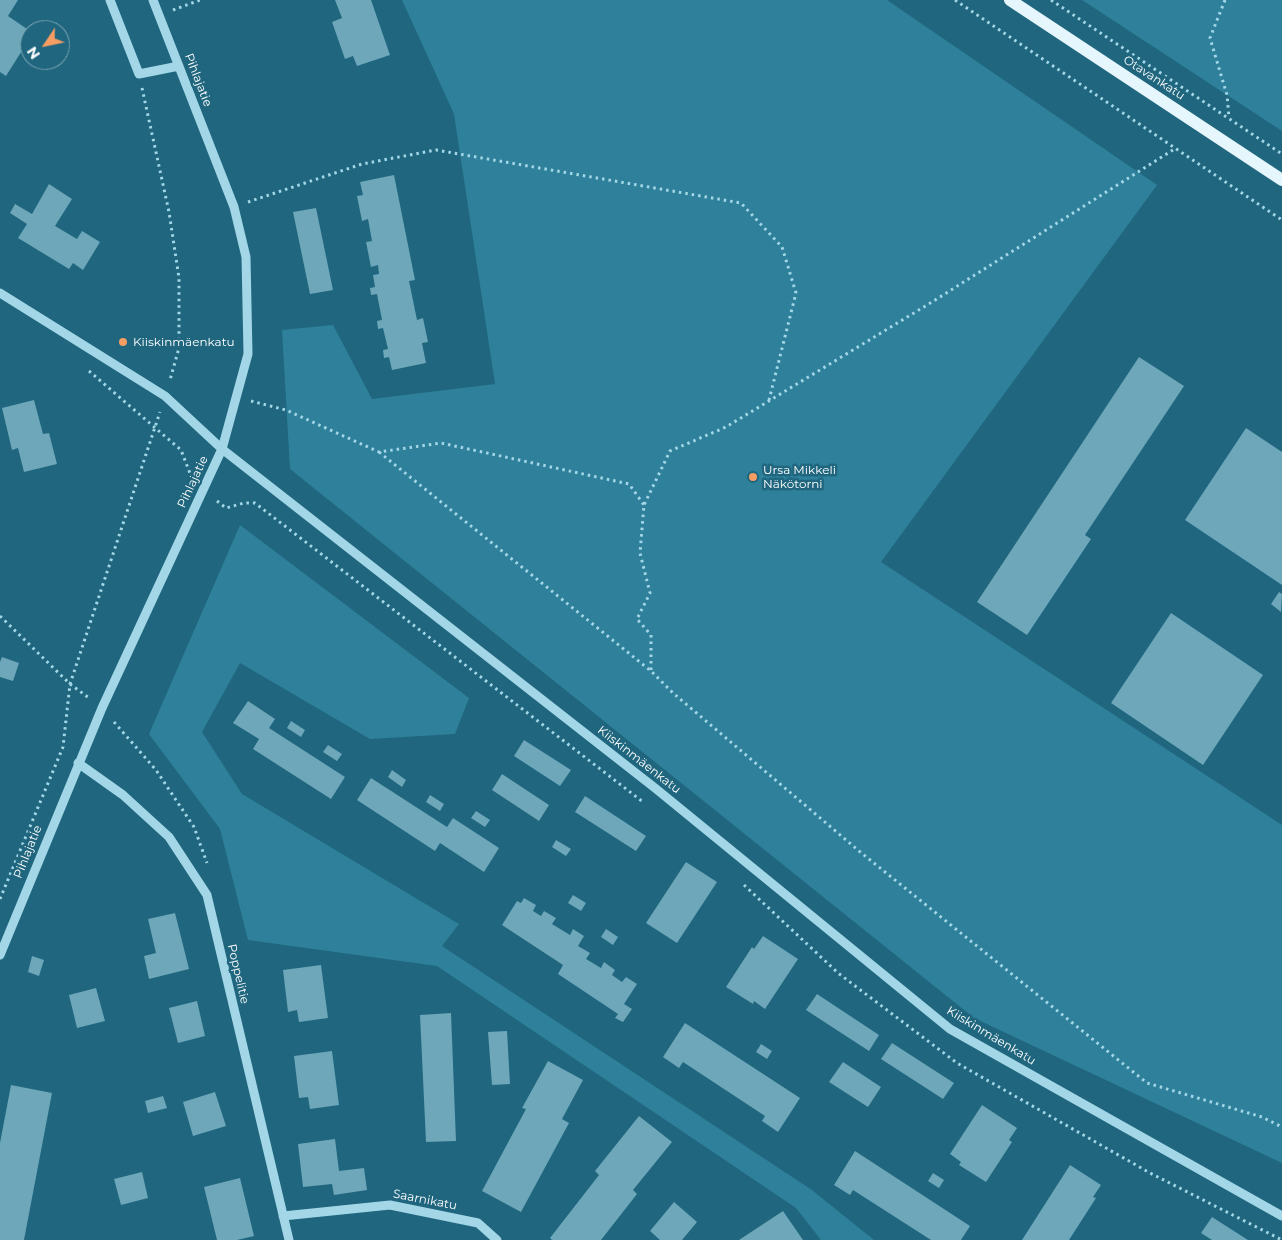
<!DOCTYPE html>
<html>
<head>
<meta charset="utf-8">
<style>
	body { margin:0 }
	#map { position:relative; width:1282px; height:1240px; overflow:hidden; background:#1f667e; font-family:Montserrat,sans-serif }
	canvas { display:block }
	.north { position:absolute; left:20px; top:20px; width:50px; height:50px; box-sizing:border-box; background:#1f667e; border:1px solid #79a3b2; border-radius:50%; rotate:236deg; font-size:14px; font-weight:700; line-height:20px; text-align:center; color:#fff }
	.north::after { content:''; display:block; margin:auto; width:18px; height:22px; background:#f59d63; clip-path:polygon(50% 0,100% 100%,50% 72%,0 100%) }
</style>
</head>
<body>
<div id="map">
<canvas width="1282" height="1240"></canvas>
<div class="north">N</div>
</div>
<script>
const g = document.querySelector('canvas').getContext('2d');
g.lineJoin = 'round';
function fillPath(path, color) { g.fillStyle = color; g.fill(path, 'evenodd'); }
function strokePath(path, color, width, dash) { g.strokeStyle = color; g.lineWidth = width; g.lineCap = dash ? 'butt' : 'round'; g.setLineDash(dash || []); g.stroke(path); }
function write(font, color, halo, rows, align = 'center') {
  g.font = font + ' Montserrat,sans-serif'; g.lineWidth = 5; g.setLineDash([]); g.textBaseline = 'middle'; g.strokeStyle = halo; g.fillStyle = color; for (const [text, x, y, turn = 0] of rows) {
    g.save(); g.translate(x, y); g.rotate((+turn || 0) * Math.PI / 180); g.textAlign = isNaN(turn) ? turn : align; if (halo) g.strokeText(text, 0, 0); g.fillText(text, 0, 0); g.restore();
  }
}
const green = new Path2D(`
	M 402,0 L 887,0 L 1157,185 L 881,562 L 1282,825 L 1282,1163 L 974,1018 L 290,469 L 282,330 L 333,325 L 372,399 L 495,384 L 454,114 Z
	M 1082,0 L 1282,0 L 1282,131 Z
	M 240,525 L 469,698 L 455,734 L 370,739 L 240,663 L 202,732 L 242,794 L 459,924 L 442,946 L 812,1190 L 874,1240 L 821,1240 L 796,1208 L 437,966 L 248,940 L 220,829 L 149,734 Z`);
const building = new Path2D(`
	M 0,0 L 18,0 L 8,16 L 30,31 L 30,38 L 6,76 L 0,72 Z
	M 335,0 L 371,0 L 390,55 L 357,66 L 353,56 L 345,59 L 332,22 L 342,18 Z
	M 394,175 L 415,280 L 409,281 L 417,320 L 423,318 L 428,342 L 422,343 L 426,363 L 392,370 L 389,357 L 384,358 L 383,350 L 388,349 L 383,328 L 378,329 L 377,321 L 382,320 L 377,294 L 371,295 L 370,288 L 375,287 L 373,275 L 379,274 L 378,265 L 371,267 L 366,242 L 372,241 L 368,219 L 362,221 L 357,196 L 363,195 L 360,182 Z
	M 49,184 L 72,199 L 55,226 L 77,239 L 82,231 L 100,242 L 83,270 L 73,263 L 69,269 L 18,238 L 27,224 L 10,213 L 15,204 L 32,214 Z
	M 316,208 L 333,290 L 310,294 L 293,212 Z
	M 1139,357 L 1184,386 L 1085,535 L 1091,539 L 1027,635 L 977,602 Z
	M 34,400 L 43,434 L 49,433 L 57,464 L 24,472 L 18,448 L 12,450 L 2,408 Z
	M 1246,428 L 1282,452 L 1282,585 L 1185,520 Z
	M 1279,592 L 1282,594 L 1281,612 L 1271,604 Z
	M 1171,613 L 1263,675 L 1203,765 L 1111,703 Z
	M 2,657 L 19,663 L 13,681 L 0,677 L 0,662 Z
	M 248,701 L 275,719 L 269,728 L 345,777 L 331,799 L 253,749 L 259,739 L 233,723 Z
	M 291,721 L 305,730 L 301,737 L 287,728 Z
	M 524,740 L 571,770 L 560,786 L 514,756 Z
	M 328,745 L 342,754 L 337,761 L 323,752 Z
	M 392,770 L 406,780 L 402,787 L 388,777 Z
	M 502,774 L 549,805 L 539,821 L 492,790 Z
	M 371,778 L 447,827 L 453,818 L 499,848 L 484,872 L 440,843 L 435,851 L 357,800 Z
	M 430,795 L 444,804 L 440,811 L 426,802 Z
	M 585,796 L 646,836 L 636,851 L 575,812 Z
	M 476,811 L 490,820 L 485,827 L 471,818 Z
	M 556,840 L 571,849 L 566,856 L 552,847 Z
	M 686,862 L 717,882 L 677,943 L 646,923 Z
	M 573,895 L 586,903 L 581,911 L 568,903 Z
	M 524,898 L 536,905 L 533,911 L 541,916 L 544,911 L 556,918 L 552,924 L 570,935 L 573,929 L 584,936 L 578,946 L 590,953 L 586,959 L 601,968 L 604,962 L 615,970 L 612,975 L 622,982 L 626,977 L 637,984 L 624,1004 L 632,1009 L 623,1022 L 615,1018 L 618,1014 L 558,974 L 563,965 L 502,925 L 517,901 L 521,903 Z
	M 175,913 L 189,969 L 149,979 L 144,956 L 156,953 L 148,919 Z
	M 606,929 L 618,937 L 613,945 L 601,937 Z
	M 763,936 L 798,959 L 765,1009 L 754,1001 L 753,1004 L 726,987 L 752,947 L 754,949 Z
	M 32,956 L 44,960 L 39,976 L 28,972 Z
	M 321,965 L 328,1018 L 299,1022 L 297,1010 L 288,1012 L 283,970 Z
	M 96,988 L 105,1021 L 77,1028 L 69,995 Z
	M 817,994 L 879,1035 L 869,1051 L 806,1010 Z
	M 197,1001 L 205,1036 L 178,1043 L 169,1008 Z
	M 451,1013 L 456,1141 L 426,1142 L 420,1015 Z
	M 685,1023 L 800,1098 L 778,1132 L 762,1121 L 765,1116 L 683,1062 L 679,1068 L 663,1057 Z
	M 507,1031 L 510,1084 L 492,1085 L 488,1032 Z
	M 892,1043 L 954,1083 L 943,1099 L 881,1059 Z
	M 761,1044 L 772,1051 L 767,1059 L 756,1052 Z
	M 332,1051 L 339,1105 L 310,1109 L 308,1097 L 299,1098 L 294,1056 Z
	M 548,1061 L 583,1080 L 562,1119 L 569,1123 L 521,1212 L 482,1191 L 526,1109 L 522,1108 Z
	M 843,1062 L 881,1087 L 868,1107 L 829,1082 Z
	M 11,1085 L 52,1093 L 24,1240 L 0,1240 L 0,1143 Z
	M 215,1092 L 226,1126 L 193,1136 L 183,1102 Z
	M 163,1096 L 167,1108 L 148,1113 L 145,1101 Z
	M 982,1105 L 1017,1128 L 1009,1140 L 1012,1142 L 986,1182 L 959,1165 L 961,1162 L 950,1154 Z
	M 639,1116 L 672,1142 L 633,1190 L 637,1194 L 601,1240 L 552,1240 L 550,1238 L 599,1175 L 595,1171 Z
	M 335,1139 L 339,1171 L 364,1168 L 367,1190 L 334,1195 L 332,1184 L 303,1187 L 298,1144 Z
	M 855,1151 L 970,1226 L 961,1240 L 931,1240 L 853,1190 L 850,1195 L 834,1185 Z
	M 1070,1165 L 1101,1185 L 1093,1197 L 1096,1198 L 1069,1240 L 1022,1240 Z
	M 142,1172 L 148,1198 L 121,1205 L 114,1179 Z
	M 933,1173 L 944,1180 L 939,1188 L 928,1181 Z
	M 240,1178 L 254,1236 L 237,1240 L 217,1240 L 204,1187 Z
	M 674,1202 L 697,1222 L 682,1240 L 660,1240 L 650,1231 Z
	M 783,1211 L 803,1240 L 739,1240 Z
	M 1212,1217 L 1248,1240 L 1212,1240 L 1201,1233 Z`);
const path = new Path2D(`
	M 955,0 L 1282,220
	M 1051,0 L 1282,154
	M 1225,0 L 1210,38 L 1227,95 L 1229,118
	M 173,10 L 200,0
	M 142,88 L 169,212 L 179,278 L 179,348 L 170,380
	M 248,202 L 362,164 L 436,150 L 741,203 L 782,247 L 796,293 L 769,400
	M 89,371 L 181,450 L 191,476
	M 251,401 L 286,410 L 379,452 L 441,443 L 629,484 L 644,505
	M 379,452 L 651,671 L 673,693 L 859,851 L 1147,1083 L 1262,1117 L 1282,1127
	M 217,501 L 226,508 L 244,503 L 255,503 L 643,802
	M 0,616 L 70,684 L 89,698
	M 651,670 L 651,635 L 637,619 L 650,593 L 640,553 L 644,505 L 670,451 L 726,427 L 932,302 L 1176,148
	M 114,722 L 156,770 L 194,827 L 207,863
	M 744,885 L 838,973 L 957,1063 L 1150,1173 L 1282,1240
	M 0,899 L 63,747 L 70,684 L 160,412`);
const minor = new Path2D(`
	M 110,0 L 139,74 L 179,66
	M 0,293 L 165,396 L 222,449 L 655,788 L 950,1029 L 1282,1216
	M 78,763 L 123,795 L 169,837 L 207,895 L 289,1240
	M 0,955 L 102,708 L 222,449 L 248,354 L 246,257 L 234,207 L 153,0
	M 283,1216 L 390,1205 L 478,1223 L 497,1240`);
const major = new Path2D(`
	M 1010,0 L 1282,180`);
const markers = [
	[123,342,5,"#f59d63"],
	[753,477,5,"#f59d63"]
];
const streetNames = [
	["Otavankatu",1154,78,33],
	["Pihlajatie",198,80,69],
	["Pihlajatie",193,482,-65],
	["Kiiskinmäenkatu",639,760,38],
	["Pihlajatie",28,852,-68],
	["Poppelitie",238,974,77],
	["Kiiskinmäenkatu",991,1036,31],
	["Saarnikatu",425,1200,11]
];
const poiNames = [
	["Kiiskinmäenkatu",133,342],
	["Ursa Mikkeli",763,470],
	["Näkötorni",763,484]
];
fillPath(green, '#2f809a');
fillPath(building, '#6da7b9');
strokePath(path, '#a3d7e7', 3, [2.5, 4]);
strokePath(minor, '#a3d7e7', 9);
strokePath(major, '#e5f6fd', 12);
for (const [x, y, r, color] of markers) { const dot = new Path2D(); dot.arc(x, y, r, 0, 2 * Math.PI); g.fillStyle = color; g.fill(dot); strokePath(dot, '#1f667e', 2); }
write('12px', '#fff', '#1f667e', streetNames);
write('12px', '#fff', '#1f667e', poiNames, 'left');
</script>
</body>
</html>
